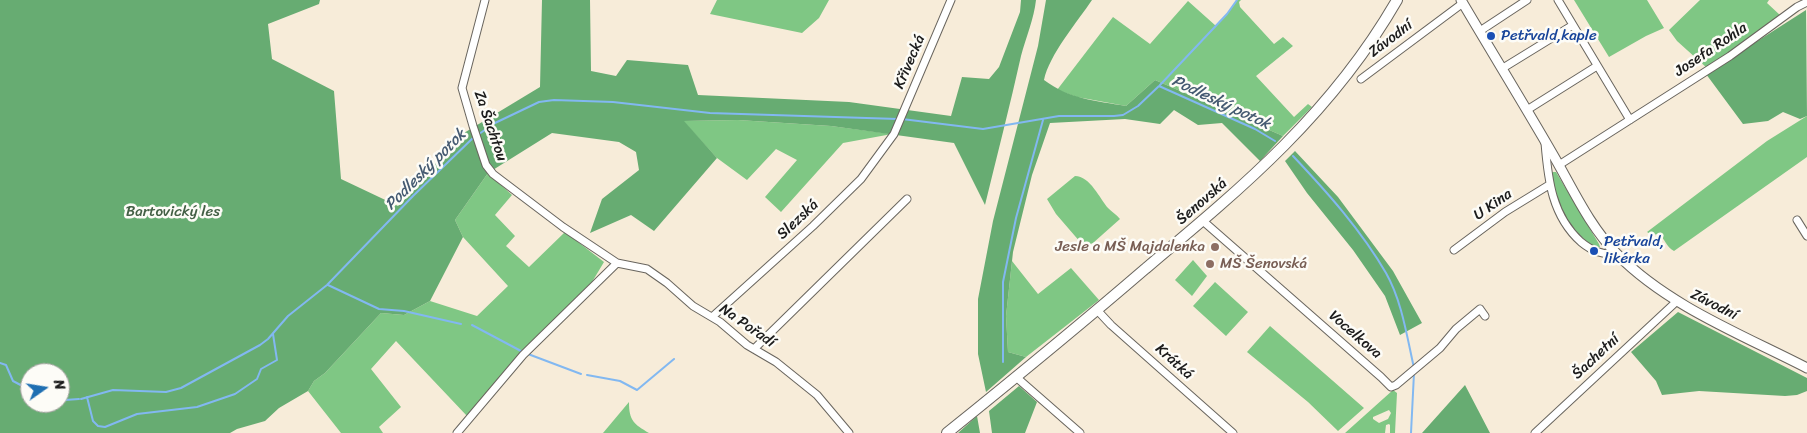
<!DOCTYPE html>
<html>
<head>
<meta charset="utf-8">
<style>
	body { margin:0 }
	#map { position:relative; width:1807px; height:433px; overflow:hidden; background:#f7ecd9; font-family:Sriracha,sans-serif }
	canvas { display:block }
	.north { position:absolute; left:20px; top:363px; width:50px; height:50px; box-sizing:border-box; background:#fdfcf7; border:1px solid #a3a29f; border-radius:50%; rotate:77deg; font-size:14px; font-weight:700; line-height:20px; text-align:center; color:#1c1c1c }
	.north::after { content:''; display:block; margin:auto; width:18px; height:22px; background:#1f6fb2; clip-path:polygon(50% 0,100% 100%,50% 72%,0 100%) }
</style>
</head>
<body>
<div id="map">
<canvas width="1807" height="433"></canvas>
<div class="north">N</div>
</div>
<script>
const g = document.querySelector('canvas').getContext('2d');
g.lineJoin = 'round';
function fillPath(path, color) { g.fillStyle = color; g.fill(path, 'evenodd'); }
function strokePath(path, color, width, dash) { g.strokeStyle = color; g.lineWidth = width; g.lineCap = dash ? 'butt' : 'round'; g.setLineDash(dash || []); g.stroke(path); }
function write(font, color, halo, rows, align = 'center') {
  g.font = font + ' Sriracha,sans-serif'; g.lineWidth = 5; g.setLineDash([]); g.textBaseline = 'middle'; g.strokeStyle = halo; g.fillStyle = color; for (const [text, x, y, turn = 0] of rows) {
    g.save(); g.translate(x, y); g.rotate((+turn || 0) * Math.PI / 180); g.textAlign = isNaN(turn) ? turn : align; if (halo) g.strokeText(text, 0, 0); g.fillText(text, 0, 0); g.restore();
  }
}
const green = new Path2D(`
	M 717,0 L 829,0 L 819,18 L 802,33 L 710,14 Z
	M 1237,0 L 1241,0 L 1239,2 L 1240,7 L 1274,44 L 1283,37 L 1293,46 L 1256,76 L 1294,117 L 1308,104 L 1312,107 L 1283,136 L 1155,80 L 1126,106 L 1077,97 L 1057,90 L 1113,17 L 1150,44 L 1188,1 L 1216,26 L 1227,14 Z
	M 1574,0 L 1647,0 L 1664,28 L 1646,36 L 1609,57 Z
	M 1700,0 L 1769,0 L 1767,3 L 1781,16 L 1730,54 L 1707,68 L 1677,41 L 1669,30 Z
	M 1807,116 L 1807,157 L 1674,251 C 1666,247 1665,238 1658,234 L 1652,235 L 1647,232 L 1767,141 Z
	M 738,120 L 831,126 L 892,134 L 843,143 L 781,212 L 765,197 L 797,160 L 776,149 L 747,180 L 717,158 L 683,121 Z
	M 1553,172 L 1556,172 L 1599,244 L 1600,247 L 1597,248 C 1568,232 1557,203 1551,173 Z
	M 488,173 L 512,195 L 495,215 L 515,236 L 506,246 L 529,267 L 565,232 L 604,262 L 592,282 L 467,416 L 396,341 L 371,369 L 401,407 L 379,427 L 383,433 L 341,433 L 308,391 L 314,381 L 325,373 L 381,313 L 404,315 L 430,301 L 477,316 L 508,286 L 463,237 L 455,220 Z
	M 1075,176 C 1090,176 1100,199 1108,208 C 1112,212 1116,214 1120,219 L 1093,243 C 1088,245 1086,246 1081,243 L 1056,214 L 1047,199 Z
	M 1193,260 L 1207,276 L 1192,296 L 1175,280 Z
	M 1012,261 L 1038,294 L 1071,268 L 1099,300 L 1026,357 L 1008,352 L 1006,316 Z
	M 1215,282 L 1248,312 L 1226,336 L 1193,306 Z
	M 1270,326 L 1364,408 L 1338,431 L 1308,402 L 1247,352 Z
	M 1393,390 L 1397,393 L 1395,433 L 1390,433 L 1390,425 L 1389,424 L 1386,425 L 1385,433 L 1345,433 ZM 1389,410 L 1391,413 L 1388,419 L 1379,423 L 1373,419 L 1373,417 Z
	M 629,402 C 629,421 634,424 649,433 L 603,433 Z`);
const forest = new Path2D(`
	M 0,0 L 320,0 L 319,4 L 268,24 L 272,59 L 334,91 L 341,179 L 398,206 L 421,183 L 454,139 L 540,87 L 542,0 L 590,0 L 591,71 L 616,76 L 627,60 L 688,65 L 698,95 L 849,102 L 951,116 L 962,77 L 989,79 L 999,67 L 1020,12 L 1021,0 L 1036,0 C 1034,19 1026,37 1021,56 C 1010,106 997,155 985,205 L 954,143 L 831,126 L 738,120 L 684,121 L 717,158 L 654,231 L 631,215 L 590,233 L 602,199 L 639,170 L 636,152 L 619,142 L 552,133 L 488,173 L 455,220 L 463,237 L 430,301 L 404,315 L 381,313 L 325,373 L 314,381 L 308,391 L 279,408 L 265,421 L 237,429 L 230,433 L 0,433 ZM 30,373 L 60,373 L 60,403 L 30,403 Z
	M 1046,0 L 1092,0 C 1078,21 1049,55 1044,80 C 1069,99 1096,101 1126,106 L 1155,80 L 1283,136 L 1260,161 L 1222,123 L 1198,125 L 1174,110 L 1160,124 L 1125,119 L 1050,123 L 1032,175 L 1013,252 L 1006,316 L 1008,352 L 1026,357 L 986,392 L 978,354 L 978,299 L 993,221 L 1038,46 Z
	M 1806,10 L 1807,116 L 1800,119 L 1783,112 L 1768,121 L 1743,124 L 1706,74 Z
	M 1295,151 L 1338,197 L 1393,271 L 1422,323 L 1400,335 L 1385,296 L 1353,250 L 1307,193 L 1285,161 Z
	M 1678,312 L 1807,378 L 1807,391 L 1797,395 L 1785,396 L 1699,391 L 1662,395 L 1656,381 L 1631,352 Z
	M 1465,385 L 1490,433 L 1422,433 Z
	M 1019,386 L 1037,402 L 1025,433 L 992,433 L 989,411 Z
	M 977,416 L 980,433 L 958,433 Z`);
const stream = new Path2D(`
	M 1160,85 L 1227,14 L 1237,0
	M 902,119 L 983,129 L 1059,116 L 1114,116 L 1123,115 L 1138,106 L 1159,86 L 1255,129 L 1275,141
	M 479,134 L 495,123 L 539,102 L 554,100 L 613,102 L 710,113 L 898,119
	M 1293,156 C 1327,192 1361,230 1386,273 C 1402,301 1407,337 1414,368
	M 328,285 L 379,309 L 404,311 L 461,324
	M 472,325 L 521,351
	M 528,354 L 581,374
	M 1003,362 L 1003,282 L 1016,218 L 1043,120
	M 0,363 L 6,365 L 13,381 L 30,390
	M 587,375 L 620,381 L 637,390 L 674,359
	M 87,397 L 93,421 L 98,426 L 105,427 L 137,414 L 197,407 L 235,394 L 257,379 L 261,369 L 277,360 L 273,334
	M 60,399 L 65,400 L 79,399
	M 81,399 L 113,390 L 166,392 L 181,388 L 260,345 L 268,339 L 288,316 L 327,285 L 413,196 L 475,136
	M 1411,433 L 1414,373`);
const minor = new Path2D(`
	M 485,0 L 462,88 L 473,126 L 486,165 L 493,174 L 563,227 L 617,263 L 647,269 L 667,283 L 693,306 L 720,322 L 747,345 L 776,362 L 817,395 L 849,433
	M 1558,0 L 1630,120
	M 1480,31 L 1527,0
	M 1503,68 L 1573,25
	M 1361,79 L 1463,3
	M 1527,110 L 1597,66
	M 1545,143 C 1548,180 1552,216 1581,242 C 1592,251 1602,255 1617,254
	M 1559,165 L 1730,56 L 1797,7 L 1807,2
	M 1797,220 L 1807,236
	M 1203,221 L 1381,377 L 1391,387 L 1396,385 L 1440,348 L 1456,329 L 1480,309 L 1485,316
	M 1454,250 L 1505,212 L 1549,185
	M 1097,310 L 1111,325 L 1233,433
	M 712,317 L 813,226 L 861,179 L 894,134 L 951,0
	M 754,349 L 907,199
	M 1016,377 L 1080,433
	M 457,433 L 523,355 L 617,263
	M 1535,433 L 1677,301`);
const tertiary = new Path2D(`
	M 1461,0 C 1491,51 1522,101 1552,153 C 1572,187 1589,226 1617,254 C 1668,306 1743,335 1807,368`);
const secondary = new Path2D(`
	M 947,433 C 1014,379 1080,325 1145,269 C 1243,187 1332,113 1397,0`);
const markers = [
	[1491,36,5,"#1a4fb4"],
	[1215,247,5,"#8d6e63"],
	[1594,251,5,"#1a4fb4"],
	[1210,264,5,"#8d6e63"]
];
const transitNames = [
	["Petřvald,kaple",1501,36],
	["Petřvald,",1604,242],
	["likérka",1604,259]
];
const streetNames = [
	["Závodní",1391,39,-37],
	["Josefa Rohla",1711,50,-34],
	["Křivecká",910,62,-67],
	["Za Šachtou",490,126,71],
	["Šenovská",1202,202,-41],
	["U Kina",1493,205,-35],
	["Slezská",798,220,-43],
	["Závodní",1714,305,27],
	["Na Pořadí",747,326,35],
	["Vocelkova",1355,335,41],
	["Šachetní",1596,357,-43],
	["Krátká",1174,362,42]
];
const parkNames = [
	["Bartovický les",173,212]
];
const educationNames = [
	["Jesle a MŠ Majdalenka",1205,247],
	["MŠ Šenovská",1220,264,"left"]
];
const waterNames = [
	["Podleský potok",1221,103,25],
	["Podleský potok",426,170,-45]
];
fillPath(green, '#7fc784');
fillPath(forest, '#67ac72');
strokePath(stream, '#82b8f1', 2);
strokePath(minor, '#69655e', 9);
strokePath(tertiary, '#69655e', 11);
strokePath(secondary, '#69655e', 12);
strokePath(minor, '#fff', 7);
strokePath(tertiary, '#fff', 9);
strokePath(secondary, '#fff', 10);
for (const [x, y, r, color] of markers) { const dot = new Path2D(); dot.arc(x, y, r, 0, 2 * Math.PI); g.fillStyle = color; g.fill(dot); strokePath(dot, '#fdfcf7', 2); }
write('15px', '#164399', '#fdfcf7', transitNames, 'left');
write('15px', '#1c1c1c', '#fdfcf7', streetNames);
write('15px', '#446046', '#fdfcf7', parkNames);
write('15px', '#785e54', '#fdfcf7', educationNames, 'right');
write('italic 16px', '#455a71', '#fdfcf7', waterNames);
</script>
</body>
</html>
